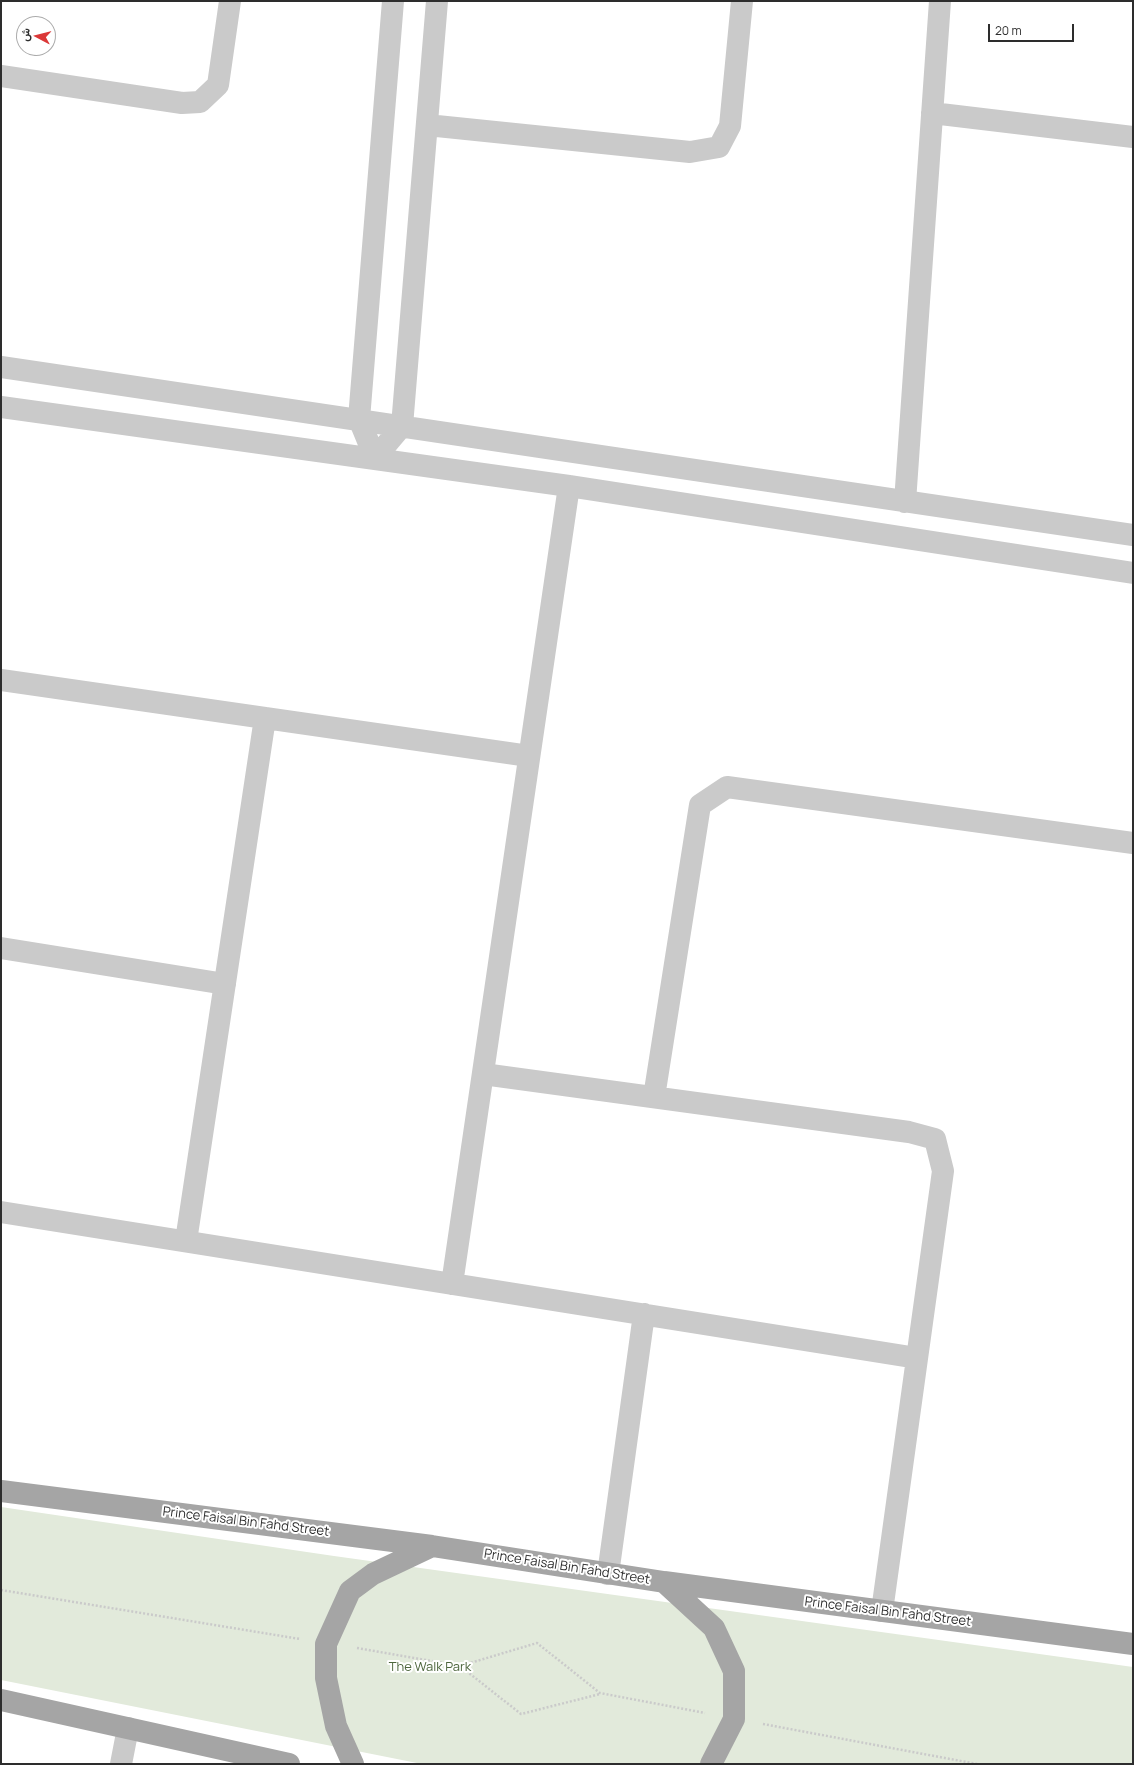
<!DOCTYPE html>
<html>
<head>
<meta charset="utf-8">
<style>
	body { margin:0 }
	#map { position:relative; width:1134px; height:1765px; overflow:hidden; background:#fff; font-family:Manrope,Vazirmatn,sans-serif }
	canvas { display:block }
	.frame { position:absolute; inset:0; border:2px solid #2d2d2d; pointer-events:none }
	.north { position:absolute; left:16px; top:16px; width:40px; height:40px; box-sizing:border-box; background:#fff; border:1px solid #ababab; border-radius:50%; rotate:277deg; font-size:11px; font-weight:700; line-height:16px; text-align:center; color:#2d2d2d }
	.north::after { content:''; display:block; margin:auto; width:14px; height:18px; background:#db3838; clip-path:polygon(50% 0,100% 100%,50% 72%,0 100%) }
	.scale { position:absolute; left:988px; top:24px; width:86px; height:18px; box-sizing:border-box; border:2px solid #2d2d2d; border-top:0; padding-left:5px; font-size:12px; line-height:14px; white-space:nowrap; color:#2d2d2d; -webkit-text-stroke:3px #fff; paint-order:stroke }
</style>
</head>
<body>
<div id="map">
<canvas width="1134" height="1765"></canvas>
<div class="frame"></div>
<div class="north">ش</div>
<div class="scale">20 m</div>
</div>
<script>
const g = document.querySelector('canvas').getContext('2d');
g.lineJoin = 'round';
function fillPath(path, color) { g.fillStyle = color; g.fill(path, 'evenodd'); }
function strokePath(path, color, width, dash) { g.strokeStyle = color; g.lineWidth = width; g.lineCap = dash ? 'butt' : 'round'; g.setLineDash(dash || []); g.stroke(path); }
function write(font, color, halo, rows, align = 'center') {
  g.font = font + ' Manrope,sans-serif'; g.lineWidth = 4; g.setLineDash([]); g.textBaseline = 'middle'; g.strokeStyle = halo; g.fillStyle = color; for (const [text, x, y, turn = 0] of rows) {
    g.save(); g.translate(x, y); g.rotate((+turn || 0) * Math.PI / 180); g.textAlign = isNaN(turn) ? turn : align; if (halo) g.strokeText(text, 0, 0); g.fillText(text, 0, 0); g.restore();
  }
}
const green = new Path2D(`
	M 1,1507 L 334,1556 L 1133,1667 L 1133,1764 L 422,1764 L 1,1680 Z`);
const path = new Path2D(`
	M 1,1590 L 300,1639
	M 357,1648 L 460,1666 L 537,1643 L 600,1693 L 705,1713
	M 460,1666 L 521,1714 L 600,1694
	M 763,1724 L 977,1764`);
const minor = new Path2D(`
	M 393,1 L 359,419 L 375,458 L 402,426 L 437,1
	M 1,76 L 182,103 L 200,102 L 218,85 L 230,1
	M 932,113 L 1133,137
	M 427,125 L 690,152 L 719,147 L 730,126 L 742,1
	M 1,367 L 1133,535
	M 1,407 L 569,486 L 1133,573
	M 905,502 L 940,1
	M 1,680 L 529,756
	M 1,948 L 225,984
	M 483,1074 L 909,1132 L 935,1139 L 943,1171 L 882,1611
	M 654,1097 L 700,805 L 727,787 L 1133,843
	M 1,1212 L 917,1358
	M 186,1241 L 265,718
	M 452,1284 L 569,486
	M 608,1574 L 644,1314
	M 121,1764 L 128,1728`);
const major = new Path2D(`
	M 1,1491 L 432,1546 L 664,1582 L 1133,1644
	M 664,1582 L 714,1628 L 734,1671 L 734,1719 L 711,1764
	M 1,1700 L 289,1764
	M 353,1764 L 336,1726 L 326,1678 L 326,1644 L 350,1591 L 373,1574 L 432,1546`);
const streetNames = [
	["Prince Faisal Bin Fahd Street",246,1522,7],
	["Prince Faisal Bin Fahd Street",567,1567,9],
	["Prince Faisal Bin Fahd Street",888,1612,7]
];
const parkNames = [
	["The Walk Park",430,1667]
];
fillPath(green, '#e2eadb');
strokePath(path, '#cacaca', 2.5, [2, 2]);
strokePath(minor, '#cacaca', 22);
strokePath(major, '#a5a5a5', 22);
write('13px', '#2d2d2d', '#fff', streetNames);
write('13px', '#4d663d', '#fff', parkNames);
</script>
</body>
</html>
